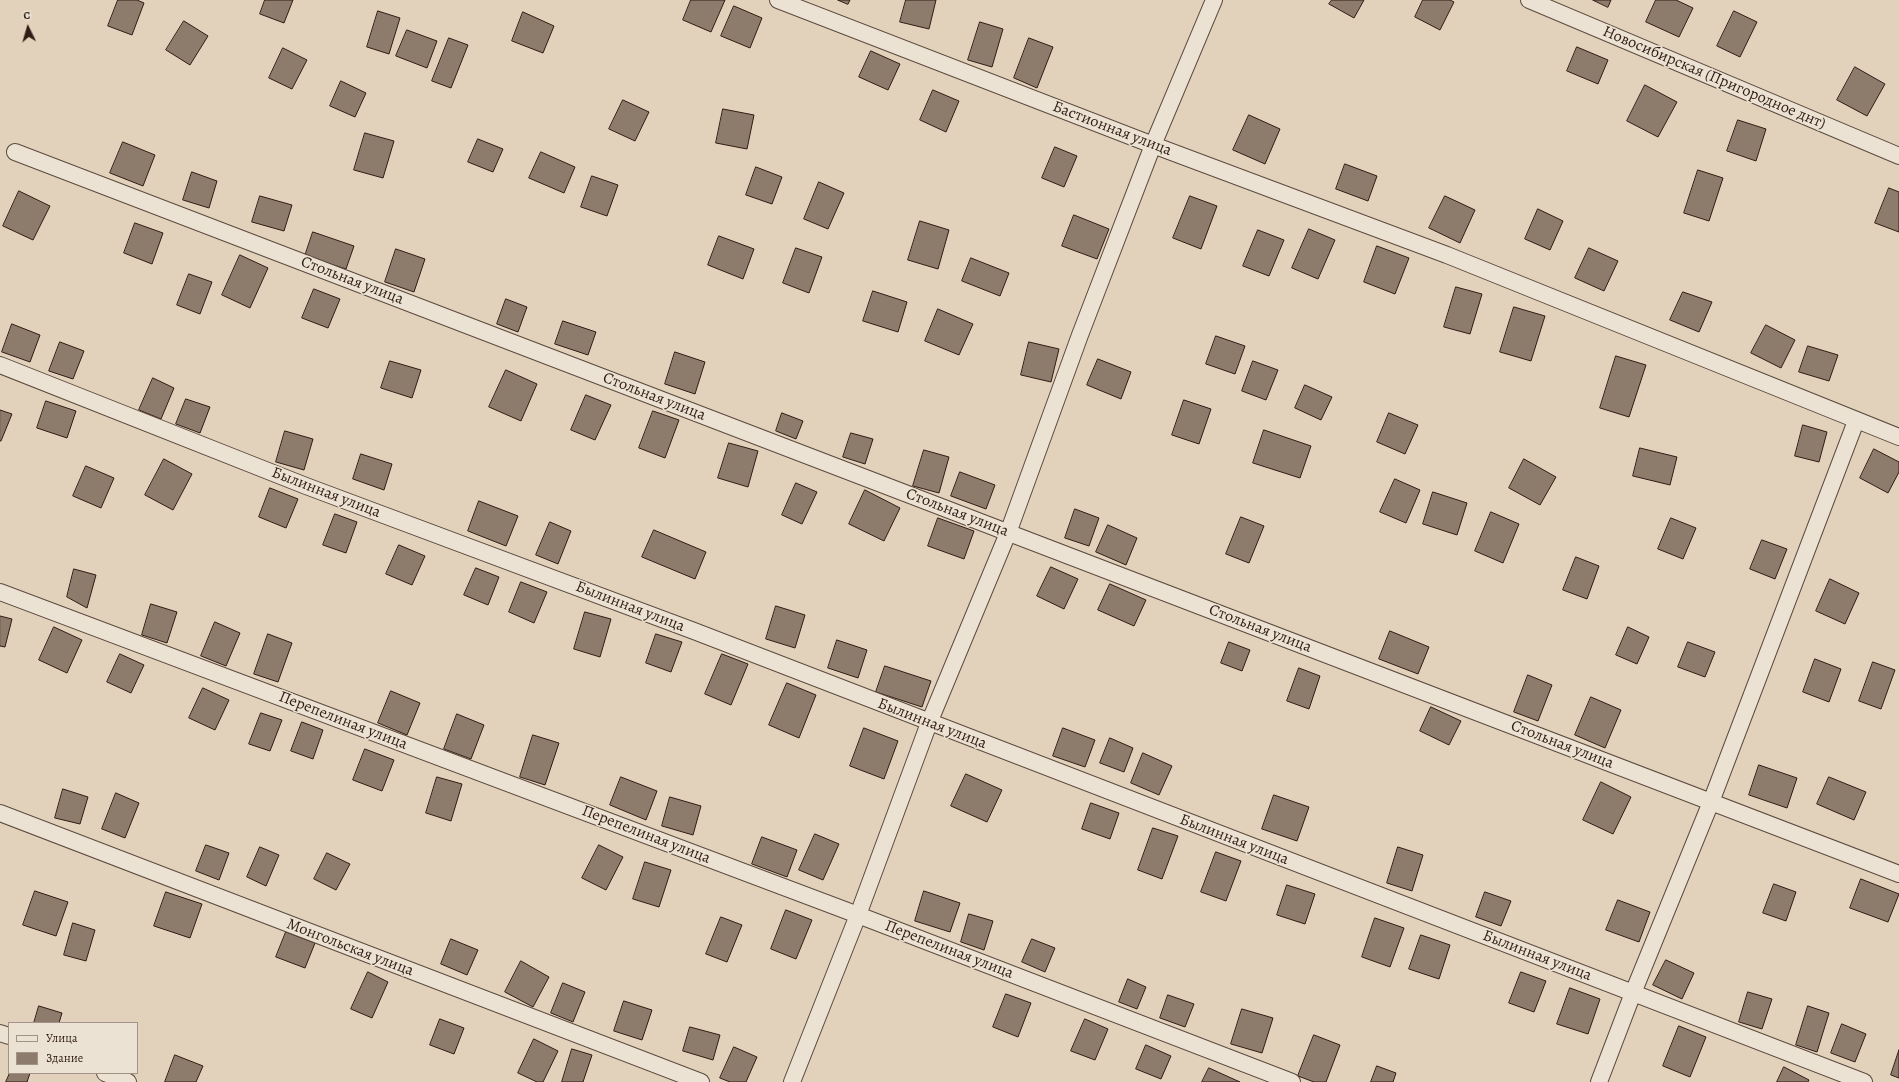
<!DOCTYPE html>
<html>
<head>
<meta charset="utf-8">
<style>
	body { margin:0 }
	#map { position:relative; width:1899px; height:1082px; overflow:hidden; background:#e2d2bb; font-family:Alegreya,serif }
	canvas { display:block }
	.legend { position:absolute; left:8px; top:1022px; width:130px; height:52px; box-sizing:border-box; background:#ece2d3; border:1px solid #a19387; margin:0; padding:5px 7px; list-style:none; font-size:12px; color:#301c14 }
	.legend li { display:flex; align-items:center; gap:8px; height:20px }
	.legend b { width:20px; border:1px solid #a19387 }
	.north { position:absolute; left:8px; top:8px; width:40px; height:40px; -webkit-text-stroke:3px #ece2d3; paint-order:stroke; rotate:355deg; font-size:11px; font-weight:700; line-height:16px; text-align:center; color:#301c14 }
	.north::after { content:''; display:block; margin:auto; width:14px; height:18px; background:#301c14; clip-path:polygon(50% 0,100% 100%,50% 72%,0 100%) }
</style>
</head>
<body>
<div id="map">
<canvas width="1899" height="1082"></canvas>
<ul class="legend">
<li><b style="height:5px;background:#ece2d3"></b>Улица</li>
<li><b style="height:11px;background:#8d7b6b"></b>Здание</li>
</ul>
<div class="north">С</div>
</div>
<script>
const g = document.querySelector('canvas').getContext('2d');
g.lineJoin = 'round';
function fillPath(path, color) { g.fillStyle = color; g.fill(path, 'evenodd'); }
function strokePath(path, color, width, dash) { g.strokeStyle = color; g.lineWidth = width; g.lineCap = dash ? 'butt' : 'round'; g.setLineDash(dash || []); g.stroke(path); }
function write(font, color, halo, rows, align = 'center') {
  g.font = font + ' Alegreya,serif'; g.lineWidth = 3; g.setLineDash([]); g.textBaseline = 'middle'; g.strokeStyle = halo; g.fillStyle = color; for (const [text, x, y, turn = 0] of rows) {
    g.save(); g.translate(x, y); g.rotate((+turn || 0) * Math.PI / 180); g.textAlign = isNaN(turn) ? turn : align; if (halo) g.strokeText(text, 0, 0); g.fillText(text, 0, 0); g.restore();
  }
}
const building = new Path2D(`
	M 118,0 L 137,0 L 144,3 L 132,35 L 108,26 Z
	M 265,0 L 293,0 L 284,23 L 260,14 Z
	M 691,0 L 725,0 L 711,32 L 683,20 Z
	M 838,0 L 850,0 L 848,4 Z
	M 906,0 L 936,0 L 929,29 L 900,22 Z
	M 1332,0 L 1364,0 L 1354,18 L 1329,4 Z
	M 1423,0 L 1450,0 L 1454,2 L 1440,30 L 1415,17 Z
	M 1593,0 L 1611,0 L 1608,7 Z
	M 1656,0 L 1676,0 L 1693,8 L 1679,37 L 1646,22 Z
	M 734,6 L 762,18 L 750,48 L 721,36 Z
	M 378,11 L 400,18 L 389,54 L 367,47 Z
	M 1734,11 L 1757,22 L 1740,57 L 1717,46 Z
	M 523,12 L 554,26 L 543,53 L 512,41 Z
	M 184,21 L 208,36 L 190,65 L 166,50 Z
	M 980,22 L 1003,29 L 992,67 L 968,60 Z
	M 407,30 L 437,41 L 427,68 L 396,56 Z
	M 449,38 L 468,45 L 451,88 L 432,81 Z
	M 1029,38 L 1053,47 L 1037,88 L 1014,78 Z
	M 1577,47 L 1608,60 L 1598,84 L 1567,71 Z
	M 283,48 L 307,60 L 292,89 L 269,78 Z
	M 871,51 L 900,64 L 888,90 L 859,77 Z
	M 1855,67 L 1885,84 L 1867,116 L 1837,100 Z
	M 341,81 L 366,93 L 355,117 L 330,106 Z
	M 1645,85 L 1677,102 L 1658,137 L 1627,121 Z
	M 933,90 L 959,101 L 946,132 L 920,120 Z
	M 623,100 L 649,112 L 635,141 L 609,129 Z
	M 723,109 L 754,115 L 747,149 L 716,143 Z
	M 1249,115 L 1280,129 L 1265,164 L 1233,150 Z
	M 1738,120 L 1766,129 L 1756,161 L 1727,151 Z
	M 365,133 L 394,141 L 383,178 L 354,170 Z
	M 478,139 L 503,149 L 493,172 L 468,162 Z
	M 123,142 L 155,155 L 143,186 L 110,173 Z
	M 1055,147 L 1077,156 L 1064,187 L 1042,178 Z
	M 541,152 L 575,167 L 564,193 L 529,178 Z
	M 1345,164 L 1377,176 L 1368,201 L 1336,189 Z
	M 756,167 L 782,177 L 772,204 L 746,195 Z
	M 1698,170 L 1723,178 L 1709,221 L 1684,213 Z
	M 192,172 L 217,181 L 209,208 L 183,200 Z
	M 592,176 L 618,185 L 607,216 L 581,207 Z
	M 819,182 L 844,193 L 828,229 L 804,219 Z
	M 1889,188 L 1899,192 L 1899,232 L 1875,223 Z
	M 19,191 L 50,206 L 33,240 L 3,226 Z
	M 260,196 L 292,205 L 284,231 L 252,222 Z
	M 1190,196 L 1217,206 L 1201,249 L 1173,238 Z
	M 1445,196 L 1475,210 L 1460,243 L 1429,228 Z
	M 1538,209 L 1563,221 L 1550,250 L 1525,239 Z
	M 1074,215 L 1109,229 L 1097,259 L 1062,246 Z
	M 920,221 L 949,230 L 938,269 L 908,260 Z
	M 135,223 L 163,233 L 152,264 L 124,253 Z
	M 1309,229 L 1335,240 L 1318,279 L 1292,268 Z
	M 1258,230 L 1284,240 L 1269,276 L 1243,266 Z
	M 313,232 L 354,246 L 346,269 L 305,256 Z
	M 719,236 L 754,249 L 743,279 L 708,265 Z
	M 1377,246 L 1409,258 L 1395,294 L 1364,282 Z
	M 796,248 L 822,257 L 809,293 L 783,283 Z
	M 1589,248 L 1618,261 L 1604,291 L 1575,278 Z
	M 396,249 L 425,259 L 414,292 L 385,282 Z
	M 240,255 L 268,268 L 250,308 L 222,295 Z
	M 971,258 L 1009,273 L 1000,296 L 962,281 Z
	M 189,274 L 212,282 L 200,314 L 177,305 Z
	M 1456,287 L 1482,294 L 1470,334 L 1444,327 Z
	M 314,289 L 340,299 L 328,328 L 302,318 Z
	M 873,291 L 907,302 L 898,332 L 863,321 Z
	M 1683,292 L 1712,302 L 1699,332 L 1670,320 Z
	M 506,299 L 527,307 L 518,332 L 497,324 Z
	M 1514,307 L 1545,316 L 1531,361 L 1500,352 Z
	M 938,309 L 973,324 L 959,355 L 925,341 Z
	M 563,321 L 596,332 L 588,355 L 555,344 Z
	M 12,324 L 40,335 L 30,362 L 2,352 Z
	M 1766,325 L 1795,340 L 1781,368 L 1751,353 Z
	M 1216,336 L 1245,346 L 1235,374 L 1206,364 Z
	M 60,342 L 84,351 L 73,379 L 49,371 Z
	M 1029,342 L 1059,349 L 1051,382 L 1021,375 Z
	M 1808,346 L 1838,355 L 1829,381 L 1799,372 Z
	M 675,352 L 705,362 L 695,394 L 665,384 Z
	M 1616,356 L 1646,365 L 1629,417 L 1600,408 Z
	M 1098,359 L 1131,372 L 1121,399 L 1087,385 Z
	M 390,361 L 421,370 L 412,398 L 381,388 Z
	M 1253,361 L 1278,370 L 1266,400 L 1242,391 Z
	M 506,370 L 537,384 L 521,421 L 489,407 Z
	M 153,378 L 174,388 L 161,419 L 139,410 Z
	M 1305,385 L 1332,397 L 1321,420 L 1295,408 Z
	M 586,395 L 611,405 L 595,440 L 571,430 Z
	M 186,399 L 210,407 L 200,433 L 176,424 Z
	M 1184,400 L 1211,409 L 1199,444 L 1172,435 Z
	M 46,401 L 76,411 L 67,438 L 37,428 Z
	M 0,410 L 12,414 L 1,441 L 0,441 Z
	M 653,411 L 679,420 L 665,458 L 639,448 Z
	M 782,413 L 803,421 L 796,439 L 776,431 Z
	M 1389,413 L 1418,425 L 1405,454 L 1377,442 Z
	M 1803,425 L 1827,432 L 1819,462 L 1795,456 Z
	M 1264,430 L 1311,446 L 1300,478 L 1253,463 Z
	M 285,431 L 313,439 L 304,470 L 276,462 Z
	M 851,433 L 873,439 L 865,464 L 843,457 Z
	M 729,443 L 758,451 L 748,487 L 718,478 Z
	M 1640,448 L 1677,457 L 1670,485 L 1633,476 Z
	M 1874,449 L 1899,462 L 1899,472 L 1888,493 L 1860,478 Z
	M 924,450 L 949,457 L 939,493 L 913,486 Z
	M 361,454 L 392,464 L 384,490 L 353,479 Z
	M 164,459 L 192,474 L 173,510 L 145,495 Z
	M 1524,459 L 1556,477 L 1540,505 L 1509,488 Z
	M 86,466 L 114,478 L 101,508 L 73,496 Z
	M 960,472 L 995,485 L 986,509 L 951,496 Z
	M 1395,479 L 1420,490 L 1406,523 L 1380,512 Z
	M 796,483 L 817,492 L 802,524 L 782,515 Z
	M 270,488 L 298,499 L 286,528 L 259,517 Z
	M 865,490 L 900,508 L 884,541 L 849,524 Z
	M 1433,492 L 1467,503 L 1457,535 L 1423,524 Z
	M 479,501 L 518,516 L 506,546 L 468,531 Z
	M 1075,509 L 1099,518 L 1089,546 L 1065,538 Z
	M 1491,512 L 1519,524 L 1503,563 L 1475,551 Z
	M 335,514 L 357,522 L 346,553 L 323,545 Z
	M 1241,517 L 1264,526 L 1249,563 L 1226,554 Z
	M 938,518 L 974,531 L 964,559 L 928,546 Z
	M 1671,518 L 1696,528 L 1683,559 L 1658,549 Z
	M 550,522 L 571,531 L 558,564 L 536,555 Z
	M 1108,525 L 1137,538 L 1126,565 L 1096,552 Z
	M 654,530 L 706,552 L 695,579 L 642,557 Z
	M 1762,540 L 1787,549 L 1775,579 L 1750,569 Z
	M 399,545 L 425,556 L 412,585 L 386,574 Z
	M 1576,557 L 1599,566 L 1587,599 L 1563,590 Z
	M 1051,567 L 1078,579 L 1064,609 L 1037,596 Z
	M 476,568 L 499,577 L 488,605 L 464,595 Z
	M 74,569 L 96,575 L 87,608 L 67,597 Z
	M 1830,579 L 1859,593 L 1845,624 L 1816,611 Z
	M 521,582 L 547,592 L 534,623 L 509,612 Z
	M 1110,584 L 1146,600 L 1134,626 L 1098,610 Z
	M 151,604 L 177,612 L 167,643 L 142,635 Z
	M 776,606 L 805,615 L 795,648 L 766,639 Z
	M 585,612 L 611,619 L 600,657 L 574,649 Z
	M 0,616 L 12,619 L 5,647 L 0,646 Z
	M 215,622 L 240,633 L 226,666 L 201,656 Z
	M 54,627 L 82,640 L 67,673 L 39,660 Z
	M 1628,627 L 1649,637 L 1637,664 L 1616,655 Z
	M 1390,631 L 1429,647 L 1418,674 L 1379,659 Z
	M 268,634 L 292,643 L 278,682 L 254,674 Z
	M 656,634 L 682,642 L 671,672 L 646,663 Z
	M 837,640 L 867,650 L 858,678 L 828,668 Z
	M 1229,642 L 1250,650 L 1242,671 L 1221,663 Z
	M 1688,642 L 1715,652 L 1705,677 L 1678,667 Z
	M 120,654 L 144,665 L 131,693 L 107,682 Z
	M 722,654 L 748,664 L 731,705 L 705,694 Z
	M 1815,659 L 1841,669 L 1829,702 L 1803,692 Z
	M 1873,662 L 1895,670 L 1881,709 L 1859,701 Z
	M 885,666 L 931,681 L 922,707 L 876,692 Z
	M 1299,668 L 1320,676 L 1309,709 L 1287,701 Z
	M 1528,675 L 1552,685 L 1538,721 L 1514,712 Z
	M 787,683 L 816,695 L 799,738 L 769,725 Z
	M 203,688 L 229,700 L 215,730 L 189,718 Z
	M 391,691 L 420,703 L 407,735 L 378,723 Z
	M 1591,697 L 1621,710 L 1605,748 L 1575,735 Z
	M 1431,707 L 1461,721 L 1449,745 L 1420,731 Z
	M 261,713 L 282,720 L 270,751 L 249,744 Z
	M 457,714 L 484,725 L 471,759 L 444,749 Z
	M 302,722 L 323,730 L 313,759 L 291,751 Z
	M 864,728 L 898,741 L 884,779 L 850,766 Z
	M 1063,728 L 1095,740 L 1085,767 L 1053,756 Z
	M 533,735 L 559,743 L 545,785 L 520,777 Z
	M 1110,738 L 1133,748 L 1124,772 L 1100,763 Z
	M 365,749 L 394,760 L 382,791 L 353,780 Z
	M 1143,753 L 1172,766 L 1159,795 L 1131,783 Z
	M 1759,765 L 1797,778 L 1787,808 L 1749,795 Z
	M 966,774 L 1002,790 L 987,822 L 951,806 Z
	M 437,777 L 462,784 L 451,821 L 426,813 Z
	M 621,777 L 657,791 L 646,820 L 610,805 Z
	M 1829,777 L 1866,792 L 1854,820 L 1817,804 Z
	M 1601,782 L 1631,797 L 1613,834 L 1583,820 Z
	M 63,789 L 88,797 L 80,824 L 55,818 Z
	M 116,793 L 139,803 L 125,838 L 102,829 Z
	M 1274,795 L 1309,807 L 1297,841 L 1262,829 Z
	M 670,797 L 701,806 L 693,835 L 662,826 Z
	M 1091,803 L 1119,813 L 1110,839 L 1082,829 Z
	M 1153,828 L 1178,836 L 1162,879 L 1138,870 Z
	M 815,834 L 839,844 L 823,880 L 799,870 Z
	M 762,837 L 797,850 L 787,877 L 752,864 Z
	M 206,845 L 229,853 L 219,880 L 196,871 Z
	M 599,845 L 623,857 L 606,890 L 582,878 Z
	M 260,847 L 279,855 L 266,886 L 247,877 Z
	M 1398,847 L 1423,855 L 1412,891 L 1387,883 Z
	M 1216,852 L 1241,861 L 1226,901 L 1201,892 Z
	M 327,853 L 350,864 L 336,890 L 314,879 Z
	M 645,862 L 671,870 L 659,907 L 633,899 Z
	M 1861,879 L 1899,894 L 1888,922 L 1850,908 Z
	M 1774,884 L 1796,892 L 1786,921 L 1763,913 Z
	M 1287,885 L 1315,894 L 1305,924 L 1277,915 Z
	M 35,891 L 68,902 L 56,936 L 23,925 Z
	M 924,891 L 960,903 L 950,932 L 915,921 Z
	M 166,892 L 202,904 L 190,938 L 154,926 Z
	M 1485,892 L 1511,901 L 1501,926 L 1476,917 Z
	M 1618,900 L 1650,912 L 1639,942 L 1606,930 Z
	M 786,910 L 812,920 L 796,959 L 771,949 Z
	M 969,914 L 993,921 L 984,950 L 961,942 Z
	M 721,917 L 742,925 L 727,962 L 706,954 Z
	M 1375,918 L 1404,928 L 1390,967 L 1362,957 Z
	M 73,923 L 95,930 L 86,961 L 64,955 Z
	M 286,932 L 315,943 L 305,968 L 276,957 Z
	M 1421,935 L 1450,945 L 1439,979 L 1409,969 Z
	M 451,939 L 478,950 L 467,975 L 441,964 Z
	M 1032,939 L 1055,948 L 1045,972 L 1022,962 Z
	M 1666,960 L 1694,973 L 1682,999 L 1653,985 Z
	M 521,961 L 549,977 L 533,1007 L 505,992 Z
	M 368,972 L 388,982 L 372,1018 L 351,1009 Z
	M 1521,972 L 1546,981 L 1534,1012 L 1509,1003 Z
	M 1128,979 L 1146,987 L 1137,1009 L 1119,1002 Z
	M 563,983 L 585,992 L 573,1022 L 551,1013 Z
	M 1570,988 L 1600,999 L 1588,1034 L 1557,1024 Z
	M 1748,992 L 1772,999 L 1762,1029 L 1739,1022 Z
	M 1006,994 L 1031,1003 L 1018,1037 L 993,1027 Z
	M 1168,995 L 1194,1004 L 1185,1027 L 1160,1018 Z
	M 624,1001 L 652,1010 L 642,1040 L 614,1031 Z
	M 39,1006 L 62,1013 L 59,1023 L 34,1023 Z
	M 1808,1006 L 1829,1013 L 1817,1052 L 1796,1045 Z
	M 1242,1009 L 1273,1018 L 1262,1053 L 1231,1044 Z
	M 440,1019 L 464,1028 L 454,1054 L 430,1045 Z
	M 1085,1019 L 1108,1029 L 1095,1060 L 1071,1051 Z
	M 1842,1024 L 1866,1034 L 1855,1062 L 1831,1053 Z
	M 1679,1026 L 1706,1037 L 1690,1077 L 1663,1066 Z
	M 690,1027 L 720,1035 L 713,1060 L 683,1051 Z
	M 1314,1035 L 1340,1045 L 1326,1082 L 1314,1082 L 1298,1076 Z
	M 534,1039 L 558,1051 L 543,1082 L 537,1082 L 518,1073 Z
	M 1146,1045 L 1171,1056 L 1161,1079 L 1136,1069 Z
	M 734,1047 L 757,1057 L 746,1082 L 730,1082 L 720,1078 Z
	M 572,1049 L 592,1055 L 583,1082 L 562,1082 Z
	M 1899,1050 L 1899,1078 L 1891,1075 Z
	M 175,1055 L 203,1066 L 196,1082 L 165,1082 Z
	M 1377,1066 L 1396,1073 L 1393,1082 L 1371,1082 Z
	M 1784,1067 L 1809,1080 L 1808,1082 L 1777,1082 Z
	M 1209,1068 L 1240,1082 L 1202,1082 Z
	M 10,1073 L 30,1073 L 27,1082 L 6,1082 Z`);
const minor = new Path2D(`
	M 778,0 L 1153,145 L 1447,255 L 1899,437
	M 1529,0 L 1899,156
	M 15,152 L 1899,874
	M 0,365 L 306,486 L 694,631 L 1864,1082
	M 0,592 L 858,915 L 1292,1082
	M 0,813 L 701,1082
	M 0,1033 L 9,1036
	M 105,1073 L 128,1082
	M 792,1082 L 858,915 L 929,723 L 1008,533 L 1080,335 L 1153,145 L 1214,0
	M 1599,1082 L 1633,993 L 1711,802 L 1856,421`);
const streetNames = [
	["Новосибирская (Пригородное днт)",1714,78,23],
	["Бастионная улица",1112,129,21],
	["Стольная улица",352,281,21],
	["Стольная улица",654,397,21],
	["Былинная улица",326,493,21],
	["Стольная улица",957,513,21],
	["Былинная улица",630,607,21],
	["Стольная улица",1260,629,21],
	["Перепелиная улица",343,721,21],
	["Былинная улица",932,724,21],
	["Стольная улица",1562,745,21],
	["Перепелиная улица",646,835,21],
	["Былинная улица",1234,840,21],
	["Монгольская улица",350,948,21],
	["Перепелиная улица",949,950,21],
	["Былинная улица",1537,956,21]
];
fillPath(building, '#8d7b6b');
strokePath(building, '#301c14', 1);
strokePath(minor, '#5c4a3e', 18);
strokePath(minor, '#ece2d3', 16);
write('16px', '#301c14', '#ece2d3', streetNames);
</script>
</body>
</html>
